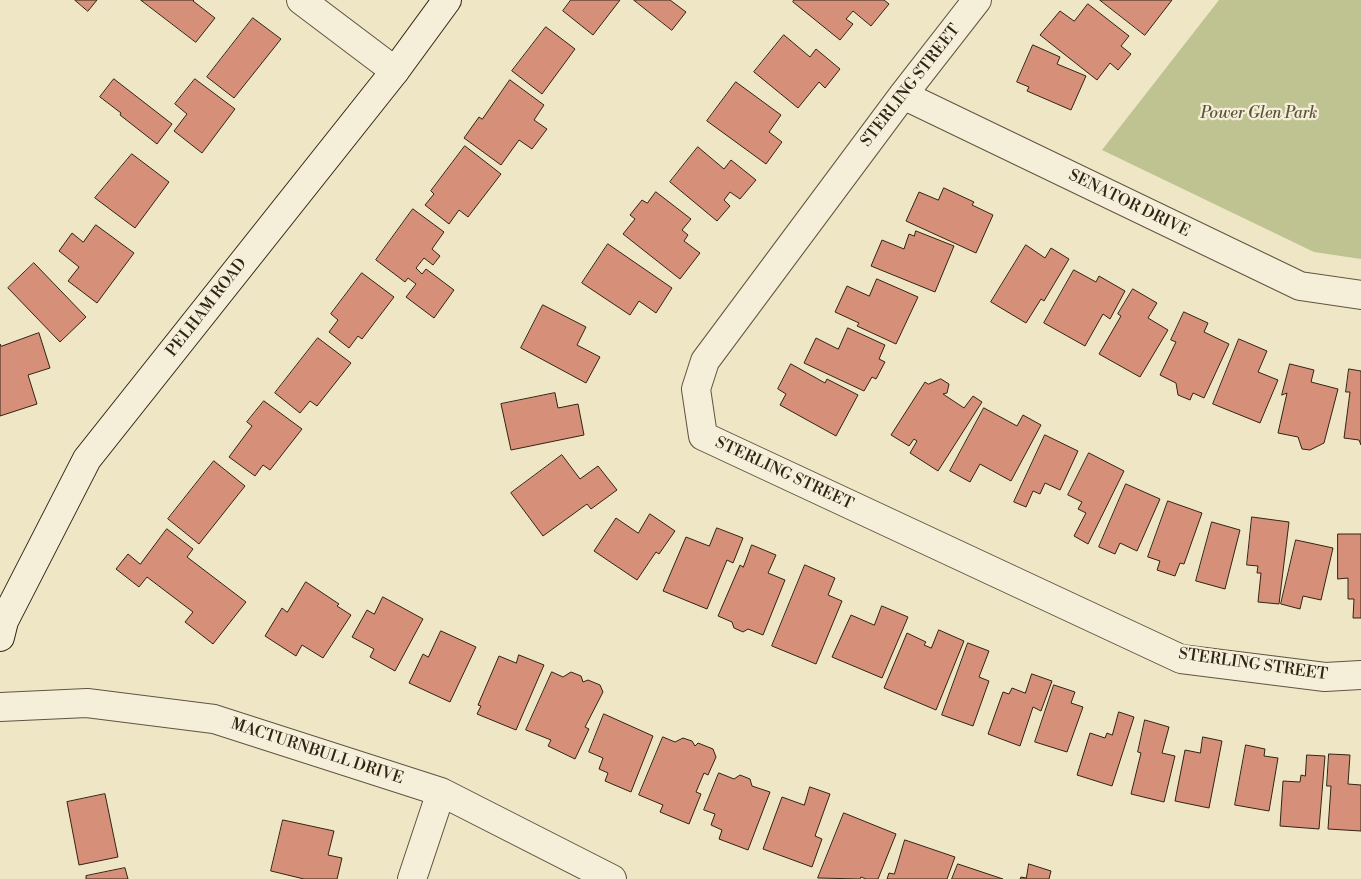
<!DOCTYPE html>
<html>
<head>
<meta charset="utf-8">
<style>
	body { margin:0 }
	canvas { display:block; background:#efe6c6 }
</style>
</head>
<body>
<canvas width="1361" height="879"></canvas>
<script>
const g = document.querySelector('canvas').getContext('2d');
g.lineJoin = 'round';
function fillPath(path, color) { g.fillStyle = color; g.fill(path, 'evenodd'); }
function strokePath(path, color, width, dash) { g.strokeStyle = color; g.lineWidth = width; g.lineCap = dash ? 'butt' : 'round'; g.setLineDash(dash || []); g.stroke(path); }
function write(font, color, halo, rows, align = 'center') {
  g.font = font + ' "Libre Bodoni",serif'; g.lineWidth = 4.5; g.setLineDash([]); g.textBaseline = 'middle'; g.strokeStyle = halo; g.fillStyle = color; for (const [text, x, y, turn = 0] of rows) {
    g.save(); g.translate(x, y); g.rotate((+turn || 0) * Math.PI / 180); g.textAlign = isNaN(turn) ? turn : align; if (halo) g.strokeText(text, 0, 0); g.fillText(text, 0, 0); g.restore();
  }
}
const green = new Path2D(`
	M 1219,0 L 1361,0 L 1361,259 L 1314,252 L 1102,150 Z`);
const building = new Path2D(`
	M 75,0 L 97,0 L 88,11 Z
	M 141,0 L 194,0 L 193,1 L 215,18 L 196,42 Z
	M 571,0 L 620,0 L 593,35 L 563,11 Z
	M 634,0 L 670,0 L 686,12 L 672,30 Z
	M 794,0 L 884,0 L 889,4 L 871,26 L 853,11 L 846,19 L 853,24 L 840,40 L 793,2 Z
	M 1100,0 L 1172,0 L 1145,35 Z
	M 1088,4 L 1129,36 L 1121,46 L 1131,54 L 1118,70 L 1110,63 L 1097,80 L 1040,35 L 1060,11 L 1074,21 Z
	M 253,18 L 281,39 L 234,98 L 207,77 Z
	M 546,27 L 575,49 L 542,94 L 512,71 Z
	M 784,35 L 810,57 L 816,49 L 840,69 L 825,88 L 819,82 L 798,108 L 754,72 Z
	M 1033,45 L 1060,57 L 1057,64 L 1086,76 L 1071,110 L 1027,91 L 1029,87 L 1017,82 Z
	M 114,79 L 172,124 L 157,144 L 120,115 L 121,113 L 100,97 Z
	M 195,79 L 235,109 L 202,153 L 174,131 L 187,114 L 175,104 Z
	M 510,80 L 544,105 L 534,120 L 547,129 L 532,149 L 519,140 L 501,165 L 464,138 L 479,117 L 482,119 Z
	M 736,82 L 781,115 L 769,132 L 782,142 L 766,164 L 707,121 Z
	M 465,146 L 501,174 L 468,217 L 459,210 L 449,224 L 425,205 L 434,194 L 431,191 Z
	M 698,147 L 724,169 L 731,160 L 756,180 L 740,199 L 730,192 L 724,200 L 730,206 L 717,221 L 670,182 Z
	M 132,154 L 169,182 L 135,228 L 95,198 Z
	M 944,188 L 974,202 L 972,205 L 993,215 L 976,253 L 906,221 L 919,192 L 938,200 Z
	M 656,192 L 691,219 L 682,230 L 688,235 L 684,241 L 700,253 L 680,279 L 623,234 L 635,219 L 630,215 L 642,200 L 647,203 Z
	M 413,209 L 444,232 L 432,249 L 440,256 L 433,265 L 424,258 L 416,268 L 422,274 L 426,269 L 454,290 L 434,318 L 406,297 L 416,284 L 408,278 L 405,282 L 376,260 Z
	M 96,225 L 134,253 L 97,303 L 68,281 L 79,267 L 59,251 L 72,233 L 83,242 Z
	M 916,231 L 954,246 L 935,292 L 871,266 L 882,240 L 904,249 L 909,234 L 914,236 Z
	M 608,244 L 672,288 L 656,313 L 639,301 L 630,315 L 582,283 Z
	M 1026,245 L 1045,258 L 1051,248 L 1069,259 L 1044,301 L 1041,299 L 1026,323 L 991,302 Z
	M 34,263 L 86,317 L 60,342 L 8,288 Z
	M 1074,270 L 1096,282 L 1099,276 L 1125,291 L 1110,319 L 1103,314 L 1085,346 L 1044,323 Z
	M 362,273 L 394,297 L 362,339 L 358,336 L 349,348 L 329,332 L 338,320 L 331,314 Z
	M 877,279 L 918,297 L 896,344 L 857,326 L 859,323 L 835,312 L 847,286 L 869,296 Z
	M 1133,289 L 1157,303 L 1148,318 L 1168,330 L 1140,377 L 1099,354 L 1121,316 L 1118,314 Z
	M 543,305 L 586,327 L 577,345 L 600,357 L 586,383 L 521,348 Z
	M 1184,312 L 1208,323 L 1204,332 L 1229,344 L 1204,398 L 1193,393 L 1190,400 L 1178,395 L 1176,383 L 1160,375 L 1176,342 L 1171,340 Z
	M 848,328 L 885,345 L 879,359 L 885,362 L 876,379 L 872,377 L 864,391 L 804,363 L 816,338 L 838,349 Z
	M 39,333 L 50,368 L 28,375 L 37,404 L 0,416 L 0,344 L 1,346 Z
	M 318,338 L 351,363 L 317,406 L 310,401 L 300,413 L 275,393 Z
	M 1239,339 L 1267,351 L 1258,372 L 1278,380 L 1260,423 L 1213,404 Z
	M 791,364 L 825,383 L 827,379 L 858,395 L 836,436 L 780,405 L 786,394 L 778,389 Z
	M 1290,364 L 1314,370 L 1311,382 L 1338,389 L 1324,443 L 1310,450 L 1302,449 L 1298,437 L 1278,433 L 1287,393 L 1282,395 Z
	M 1349,369 L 1361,371 L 1361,445 L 1359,440 L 1344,438 L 1350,392 L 1346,392 Z
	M 941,379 L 949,384 L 947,393 L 943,394 L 964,408 L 973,396 L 982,402 L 938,471 L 910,453 L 917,441 L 914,439 L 909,446 L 891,435 L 925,382 L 928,384 Z
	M 555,393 L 558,408 L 578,404 L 584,435 L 511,450 L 501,404 Z
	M 264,401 L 302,429 L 270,470 L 263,465 L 255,476 L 229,457 L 252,426 L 247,422 Z
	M 984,408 L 1017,426 L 1023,415 L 1041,425 L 1011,481 L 980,464 L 970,482 L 950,471 Z
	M 1045,435 L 1078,451 L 1060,490 L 1045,483 L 1040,494 L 1033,491 L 1026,507 L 1014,502 Z
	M 1089,453 L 1124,471 L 1088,544 L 1074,536 L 1086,513 L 1078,509 L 1082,502 L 1068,495 Z
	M 562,455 L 580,479 L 598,466 L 617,490 L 591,509 L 587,504 L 543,536 L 511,493 Z
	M 214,461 L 245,486 L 199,544 L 168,519 Z
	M 1126,484 L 1160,499 L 1137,551 L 1120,543 L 1115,554 L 1099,547 Z
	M 1168,501 L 1202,513 L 1184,564 L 1180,563 L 1175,576 L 1157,570 L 1160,561 L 1148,557 Z
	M 650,514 L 675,531 L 659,554 L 656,552 L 637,580 L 594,551 L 616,518 L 638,533 Z
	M 1252,517 L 1289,522 L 1279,604 L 1258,602 L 1261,573 L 1257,573 L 1258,566 L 1247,565 Z
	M 1212,522 L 1240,530 L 1225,589 L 1196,581 Z
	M 717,528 L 743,538 L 733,563 L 727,560 L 707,609 L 663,591 L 686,537 L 709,546 Z
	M 167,529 L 193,549 L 187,557 L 246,602 L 213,644 L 185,622 L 193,612 L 147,577 L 139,587 L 116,569 L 128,554 L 140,564 Z
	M 1338,534 L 1361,534 L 1361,618 L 1353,618 L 1354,599 L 1348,599 L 1348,578 L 1338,579 Z
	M 1296,540 L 1333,548 L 1321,600 L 1303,596 L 1300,609 L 1281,604 Z
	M 752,545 L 776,555 L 768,573 L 785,580 L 763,635 L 748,629 L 743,632 L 734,628 L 732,622 L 718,616 L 740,565 L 743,567 Z
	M 805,565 L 835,578 L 828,595 L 842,601 L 816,664 L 772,646 Z
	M 306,582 L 339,604 L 337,606 L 351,615 L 323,658 L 302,645 L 296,656 L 265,636 L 282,608 L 287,612 Z
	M 383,597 L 423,619 L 395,671 L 370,657 L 374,649 L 352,637 L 367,610 L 374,614 Z
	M 882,606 L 908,617 L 882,678 L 832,657 L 851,615 L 874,625 Z
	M 939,630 L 964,641 L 936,710 L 884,688 L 907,633 L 926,642 L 924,645 L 931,648 Z
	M 441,631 L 476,647 L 450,702 L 409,683 L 423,654 L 428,657 Z
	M 968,643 L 989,651 L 979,677 L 989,681 L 973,726 L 942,715 Z
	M 519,655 L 544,665 L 516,730 L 477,714 L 481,706 L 478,705 L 499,656 L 516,663 Z
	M 552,672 L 563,677 L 571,672 L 581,676 L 583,682 L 588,680 L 600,685 L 603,692 L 585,727 L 589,729 L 575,759 L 548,746 L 551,740 L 526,730 Z
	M 1032,674 L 1052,681 L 1041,711 L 1033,707 L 1020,746 L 988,734 L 1003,692 L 1009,694 L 1012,688 L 1025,693 Z
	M 1054,685 L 1075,692 L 1071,703 L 1083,707 L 1067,752 L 1035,742 Z
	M 1119,712 L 1134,717 L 1112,786 L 1077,775 L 1090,733 L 1105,738 L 1107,733 L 1112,735 Z
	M 604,714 L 653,736 L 631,792 L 605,781 L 608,773 L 599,769 L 603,758 L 589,752 Z
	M 1145,720 L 1169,727 L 1162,753 L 1175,756 L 1164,802 L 1131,794 L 1141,753 L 1138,752 Z
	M 663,737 L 675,742 L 683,738 L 692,741 L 695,746 L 698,743 L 713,749 L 716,757 L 708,775 L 704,773 L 696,792 L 701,794 L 689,824 L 660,812 L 663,805 L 639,795 Z
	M 1203,737 L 1222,741 L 1209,808 L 1175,801 L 1185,750 L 1200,753 Z
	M 1246,745 L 1265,749 L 1264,756 L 1278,758 L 1269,811 L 1235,805 Z
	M 1329,754 L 1350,755 L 1348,784 L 1361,785 L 1361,831 L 1328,829 L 1331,786 L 1327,786 Z
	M 1307,755 L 1325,756 L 1319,829 L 1280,826 L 1283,781 L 1300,782 L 1301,775 L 1305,776 Z
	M 719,773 L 734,779 L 740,775 L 750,779 L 752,786 L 770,792 L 748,850 L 719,839 L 722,830 L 711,825 L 715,814 L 704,810 Z
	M 810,787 L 830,794 L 815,836 L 822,839 L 812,867 L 763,849 L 782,797 L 804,805 Z
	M 105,794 L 118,857 L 79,865 L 67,802 Z
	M 844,813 L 896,834 L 878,879 L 866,879 L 861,877 L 860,879 L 818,878 Z
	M 283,820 L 334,831 L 328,855 L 342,858 L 337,879 L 304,879 L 271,871 Z
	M 905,840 L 955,857 L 947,879 L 887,879 L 889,873 L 894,874 Z
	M 958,864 L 1003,879 L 952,879 Z
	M 1029,864 L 1051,871 L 1049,879 L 1020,879 L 1021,877 L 1026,878 Z
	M 125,868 L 128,879 L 86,879 L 86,876 Z`);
const street = new Path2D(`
	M 301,0 L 395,71
	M 977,0 L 903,95 L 705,361 L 696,389 L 703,436 L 1181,659 L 1325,677 L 1361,675
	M 903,95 L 1300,286 L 1361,295
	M 0,707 L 87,703 L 214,719 L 441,792 L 612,879
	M 412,879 L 441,792`);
const secondary = new Path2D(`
	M 0,637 L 4,621 L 87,459 L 395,71 L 447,0`);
const streetNames = [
	["STERLING STREET",911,86,-52],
	["SENATOR DRIVE",1129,204,26],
	["PELHAM ROAD",207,308,-52],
	["STERLING STREET",784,474,25],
	["STERLING STREET",1253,665,8],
	["MACTURNBULL DRIVE",317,752,18]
];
const parkNames = [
	["Power Glen Park",1259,114]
];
fillPath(green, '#bfc391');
fillPath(building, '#d68f78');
strokePath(building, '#322413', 1);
strokePath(street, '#615440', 30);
strokePath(secondary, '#322413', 30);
strokePath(street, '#f5efda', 28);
strokePath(secondary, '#f5efda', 28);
write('16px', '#322413', '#f5efda', streetNames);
write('italic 16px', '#5c5439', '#f5efda', parkNames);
</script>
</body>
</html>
